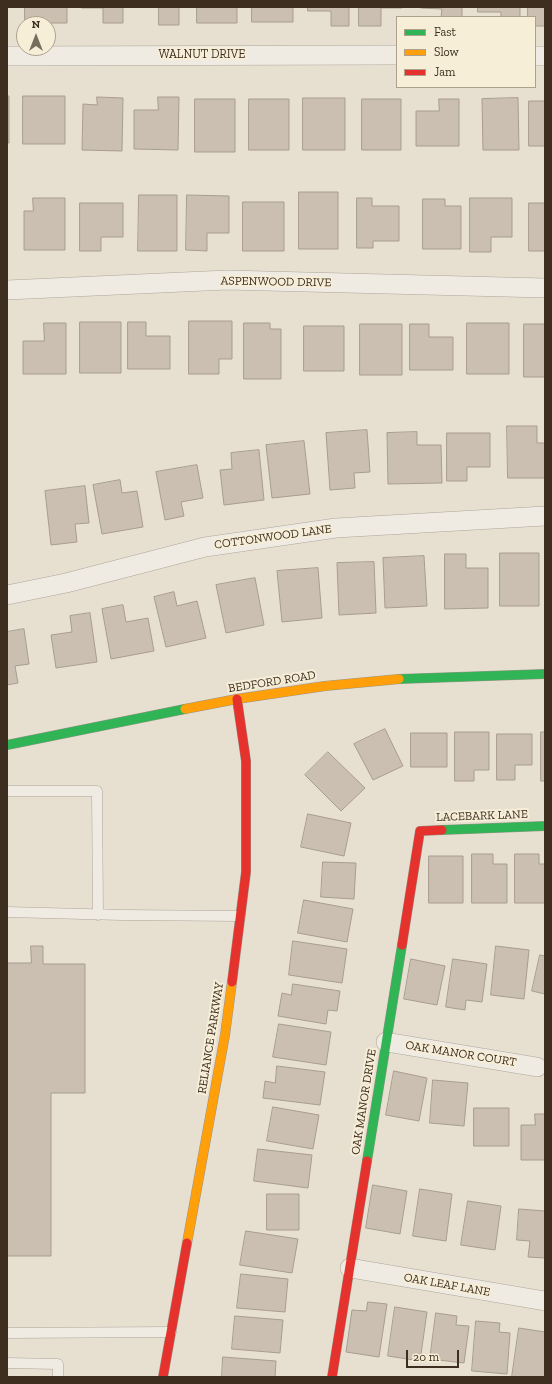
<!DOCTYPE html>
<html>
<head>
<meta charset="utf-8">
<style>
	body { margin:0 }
	#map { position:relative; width:552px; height:1384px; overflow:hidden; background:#e7e0d1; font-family:"Zilla Slab",serif }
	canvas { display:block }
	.frame { position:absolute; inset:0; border:8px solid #3d2e20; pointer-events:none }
	.legend { position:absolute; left:396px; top:16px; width:140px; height:72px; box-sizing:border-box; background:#f7eed8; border:1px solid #ada18e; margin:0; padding:5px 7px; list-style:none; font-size:12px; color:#3d2e20 }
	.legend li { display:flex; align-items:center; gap:8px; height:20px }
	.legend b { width:20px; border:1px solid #ada18e }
	.north { position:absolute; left:16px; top:16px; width:40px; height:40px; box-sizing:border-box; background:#f7eed8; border:1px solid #ada18e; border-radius:50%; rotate:0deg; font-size:11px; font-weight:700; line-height:16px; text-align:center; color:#3d2e20 }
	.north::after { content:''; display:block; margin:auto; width:14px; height:18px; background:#786c5e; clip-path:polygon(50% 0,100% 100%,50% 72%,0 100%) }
	.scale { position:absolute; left:406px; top:1350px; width:53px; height:18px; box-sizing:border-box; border:2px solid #3d2e20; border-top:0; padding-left:5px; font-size:12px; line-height:14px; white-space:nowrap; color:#3d2e20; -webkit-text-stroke:3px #f7eed8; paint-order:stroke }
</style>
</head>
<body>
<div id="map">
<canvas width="552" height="1384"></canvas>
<div class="frame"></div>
<ul class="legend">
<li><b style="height:5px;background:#30b455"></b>Fast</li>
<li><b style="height:5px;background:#ff9f0a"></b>Slow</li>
<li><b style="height:5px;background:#e5322d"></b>Jam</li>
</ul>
<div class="north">N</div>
<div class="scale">20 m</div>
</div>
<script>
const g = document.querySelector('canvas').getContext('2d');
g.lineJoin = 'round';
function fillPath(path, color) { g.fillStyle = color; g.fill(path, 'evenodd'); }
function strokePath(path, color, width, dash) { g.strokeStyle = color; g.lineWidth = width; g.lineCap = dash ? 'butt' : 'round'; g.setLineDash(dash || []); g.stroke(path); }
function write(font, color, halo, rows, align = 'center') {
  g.font = font + ' "Zilla Slab",serif'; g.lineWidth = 4; g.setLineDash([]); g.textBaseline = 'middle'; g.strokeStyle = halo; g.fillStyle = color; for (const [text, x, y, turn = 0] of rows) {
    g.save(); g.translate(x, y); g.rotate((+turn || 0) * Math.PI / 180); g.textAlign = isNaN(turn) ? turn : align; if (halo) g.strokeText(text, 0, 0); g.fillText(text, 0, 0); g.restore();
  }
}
const building = new Path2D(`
	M 25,7 L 67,7 L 67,23 L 25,23 Z
	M 82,7 L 123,7 L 123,23 L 103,23 L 103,8 L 82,8 Z
	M 159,7 L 179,7 L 179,25 L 159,25 Z
	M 197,7 L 237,7 L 237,23 L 197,23 Z
	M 252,7 L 293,7 L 293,22 L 252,22 Z
	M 308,7 L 349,7 L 349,26 L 331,26 L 331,11 L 308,11 Z
	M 359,7 L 402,7 L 402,8 L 381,8 L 381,26 L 359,26 Z
	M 421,7 L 462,7 L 462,17 L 441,17 L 442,9 L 421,8 Z
	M 478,7 L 520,7 L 520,17 L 501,17 L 501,12 L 478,12 Z
	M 528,7 L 545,7 L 545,26 L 535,26 L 535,17 L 528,17 Z
	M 7,96 L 9,96 L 9,143 L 7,143 Z
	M 23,96 L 65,96 L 65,144 L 23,144 Z
	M 97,97 L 123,98 L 122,151 L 82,150 L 83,104 L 97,105 Z
	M 158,97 L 179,97 L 178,150 L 134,149 L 134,110 L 158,110 Z
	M 303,98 L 345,98 L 345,150 L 303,150 Z
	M 518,98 L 519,150 L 483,150 L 482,99 Z
	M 195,99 L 235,99 L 235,152 L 195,152 Z
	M 249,99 L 289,99 L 289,150 L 249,150 Z
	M 362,99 L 401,99 L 401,150 L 362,150 Z
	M 439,99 L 459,99 L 459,146 L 416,146 L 416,111 L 439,111 Z
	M 529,101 L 545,101 L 545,146 L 529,146 Z
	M 299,192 L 338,192 L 338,249 L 299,249 Z
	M 139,195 L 177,195 L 177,251 L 138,251 Z
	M 187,195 L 229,196 L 229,233 L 207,233 L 207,251 L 186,250 Z
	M 33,198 L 65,198 L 65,250 L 24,250 L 24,211 L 33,211 Z
	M 357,198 L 372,198 L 372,206 L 399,206 L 399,241 L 373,241 L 373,248 L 357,248 Z
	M 470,198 L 512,198 L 512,237 L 491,237 L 491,252 L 470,252 Z
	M 423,199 L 445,199 L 445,206 L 461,206 L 461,249 L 423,249 Z
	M 243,202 L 284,202 L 284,251 L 243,251 Z
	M 80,203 L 123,203 L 123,237 L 101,237 L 101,251 L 80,251 Z
	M 529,203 L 545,203 L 545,251 L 529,251 Z
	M 189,321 L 232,321 L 232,359 L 219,359 L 219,374 L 189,374 Z
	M 80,322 L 121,322 L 121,373 L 80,373 Z
	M 128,322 L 146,322 L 146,336 L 170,336 L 170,369 L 128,369 Z
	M 44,323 L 66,323 L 66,374 L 23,374 L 23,341 L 44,341 Z
	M 244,323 L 270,323 L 270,329 L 281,329 L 281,379 L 244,379 Z
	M 467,323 L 509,323 L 509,374 L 467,374 Z
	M 360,324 L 402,324 L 402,375 L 360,375 Z
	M 410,324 L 429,324 L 429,337 L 453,337 L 453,370 L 410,370 Z
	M 524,324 L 545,324 L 545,377 L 524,377 Z
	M 304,326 L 344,326 L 344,371 L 304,371 Z
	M 507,426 L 537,426 L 537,443 L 545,443 L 545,478 L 508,478 Z
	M 367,430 L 370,472 L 354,473 L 355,488 L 330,490 L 326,433 Z
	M 417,432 L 417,445 L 441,445 L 442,483 L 388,484 L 387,433 Z
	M 447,433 L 490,433 L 490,467 L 467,467 L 467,481 L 447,481 Z
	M 304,441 L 310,494 L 272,498 L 266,445 Z
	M 259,450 L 264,500 L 224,505 L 220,470 L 232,469 L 231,453 Z
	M 197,465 L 203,498 L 181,502 L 184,516 L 165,520 L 156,472 Z
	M 120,480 L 122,493 L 137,491 L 143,527 L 102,534 L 93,485 Z
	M 85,486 L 89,523 L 75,524 L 77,542 L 51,545 L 45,491 Z
	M 500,553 L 539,553 L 539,606 L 500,606 Z
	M 445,554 L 466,554 L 466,568 L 488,568 L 488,608 L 445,609 Z
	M 424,556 L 427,606 L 385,608 L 383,558 Z
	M 374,562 L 376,613 L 339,615 L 337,563 Z
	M 318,568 L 322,618 L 282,622 L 277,571 Z
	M 255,578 L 264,625 L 226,633 L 216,585 Z
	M 174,592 L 177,606 L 197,601 L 206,638 L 166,647 L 154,597 Z
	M 123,605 L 126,622 L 148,618 L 154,651 L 111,659 L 102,609 Z
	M 90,613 L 97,662 L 56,668 L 51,635 L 72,632 L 70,616 Z
	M 24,629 L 29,664 L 15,666 L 18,683 L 7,685 L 7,632 Z
	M 385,729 L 403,766 L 373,780 L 354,744 Z
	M 455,732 L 489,732 L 489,770 L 474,770 L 474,781 L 455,781 Z
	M 541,732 L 545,732 L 545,781 L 541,781 Z
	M 411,733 L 447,733 L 447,767 L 411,767 Z
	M 497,734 L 532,734 L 532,765 L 515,765 L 515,780 L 497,780 Z
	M 328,752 L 365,788 L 341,811 L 305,775 Z
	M 308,814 L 351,823 L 344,856 L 301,847 Z
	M 472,854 L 493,854 L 493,864 L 507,864 L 507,903 L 472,903 Z
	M 515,854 L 539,854 L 539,864 L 545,864 L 545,903 L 515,903 Z
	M 429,856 L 463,856 L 463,903 L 429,903 Z
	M 323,862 L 356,863 L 354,899 L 321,897 Z
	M 304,900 L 353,909 L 347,942 L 298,933 Z
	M 293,941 L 347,949 L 342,983 L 289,975 Z
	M 31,946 L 43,946 L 43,964 L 85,964 L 85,1093 L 51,1093 L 51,1256 L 7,1256 L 7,963 L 31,963 Z
	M 496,946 L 529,950 L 524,999 L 491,995 Z
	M 540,955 L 545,956 L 545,994 L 532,991 Z
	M 411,959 L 445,966 L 437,1005 L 404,999 Z
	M 453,959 L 487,964 L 482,1002 L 466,1000 L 465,1010 L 446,1007 Z
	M 293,984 L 340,991 L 337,1011 L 328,1010 L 326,1024 L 278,1016 L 282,993 L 291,995 Z
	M 279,1024 L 331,1032 L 326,1065 L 273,1057 Z
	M 277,1066 L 325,1072 L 320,1105 L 263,1098 L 265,1081 L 275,1083 Z
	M 394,1071 L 427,1078 L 419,1121 L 386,1115 Z
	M 433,1080 L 468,1083 L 464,1126 L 430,1123 Z
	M 273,1107 L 319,1115 L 313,1149 L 267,1141 Z
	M 474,1108 L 509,1108 L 509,1146 L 474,1146 Z
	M 535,1114 L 545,1114 L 545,1160 L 521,1160 L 521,1125 L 535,1125 Z
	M 258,1149 L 312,1155 L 308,1188 L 254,1181 Z
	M 373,1185 L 407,1191 L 400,1234 L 366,1228 Z
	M 420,1189 L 452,1194 L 446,1241 L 413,1236 Z
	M 267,1194 L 299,1194 L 299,1230 L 267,1230 Z
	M 468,1201 L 501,1206 L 495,1250 L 461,1245 Z
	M 519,1209 L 545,1211 L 545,1258 L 528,1257 L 530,1241 L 517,1240 Z
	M 246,1231 L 298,1239 L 292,1273 L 240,1265 Z
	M 241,1274 L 288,1279 L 285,1312 L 237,1308 Z
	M 368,1302 L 387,1304 L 379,1357 L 346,1352 L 352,1310 L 366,1311 Z
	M 395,1307 L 427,1312 L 420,1361 L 388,1356 Z
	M 436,1313 L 457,1316 L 456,1325 L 469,1326 L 464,1363 L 430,1359 Z
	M 235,1316 L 283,1320 L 280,1353 L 232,1349 Z
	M 476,1321 L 500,1323 L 499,1332 L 510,1333 L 507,1374 L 472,1371 Z
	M 519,1328 L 545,1332 L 545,1377 L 512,1377 Z
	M 223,1357 L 276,1361 L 275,1377 L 222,1377 Z`);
const lane = new Path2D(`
	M 7,791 L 97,791 L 98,915
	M 7,912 L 122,915 L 240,916
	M 7,1333 L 171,1332
	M 7,1363 L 58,1364 L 58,1377`);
const street = new Path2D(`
	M 7,56 L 397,55
	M 535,56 L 545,56
	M 7,290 L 227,280 L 545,288
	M 7,595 L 66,583 L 205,547 L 336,528 L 545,516
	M 386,1042 L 537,1067
	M 350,1268 L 545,1301`);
const fast = new Path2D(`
	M 399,679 L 545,674
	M 7,745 L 185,709
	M 442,830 L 545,826
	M 367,1161 L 402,945`);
const slow = new Path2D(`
	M 185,709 L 237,699 L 325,686 L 399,679
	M 187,1243 L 225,1035 L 232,982`);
const jam = new Path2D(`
	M 402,945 L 420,831 L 442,830
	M 232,982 L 246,872 L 246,761 L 237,699
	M 163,1377 L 187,1243
	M 332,1377 L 367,1161`);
const streetNames = [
	["WALNUT DRIVE",202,55],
	["ASPENWOOD DRIVE",276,282,1],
	["COTTONWOOD LANE",273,537,-8],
	["BEDFORD ROAD",272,682,-9],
	["LACEBARK LANE",482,816,-2],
	["RELIANCE PARKWAY",211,1038,-81],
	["OAK MANOR COURT",461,1054,9],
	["OAK MANOR DRIVE",364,1102,-81],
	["OAK LEAF LANE",447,1285,10]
];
fillPath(building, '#cbbfb2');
strokePath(building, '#a89c90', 1);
strokePath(lane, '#ada599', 11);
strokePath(street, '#ada599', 20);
strokePath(fast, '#9c958a', 10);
strokePath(slow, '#9c958a', 10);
strokePath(jam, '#9c958a', 10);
strokePath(lane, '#efebe3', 10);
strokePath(street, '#efebe3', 19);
strokePath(fast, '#30b455', 9);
strokePath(slow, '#ff9f0a', 9);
strokePath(jam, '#e5322d', 9);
write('12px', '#3d2e20', '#f7eed8', streetNames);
</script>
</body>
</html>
